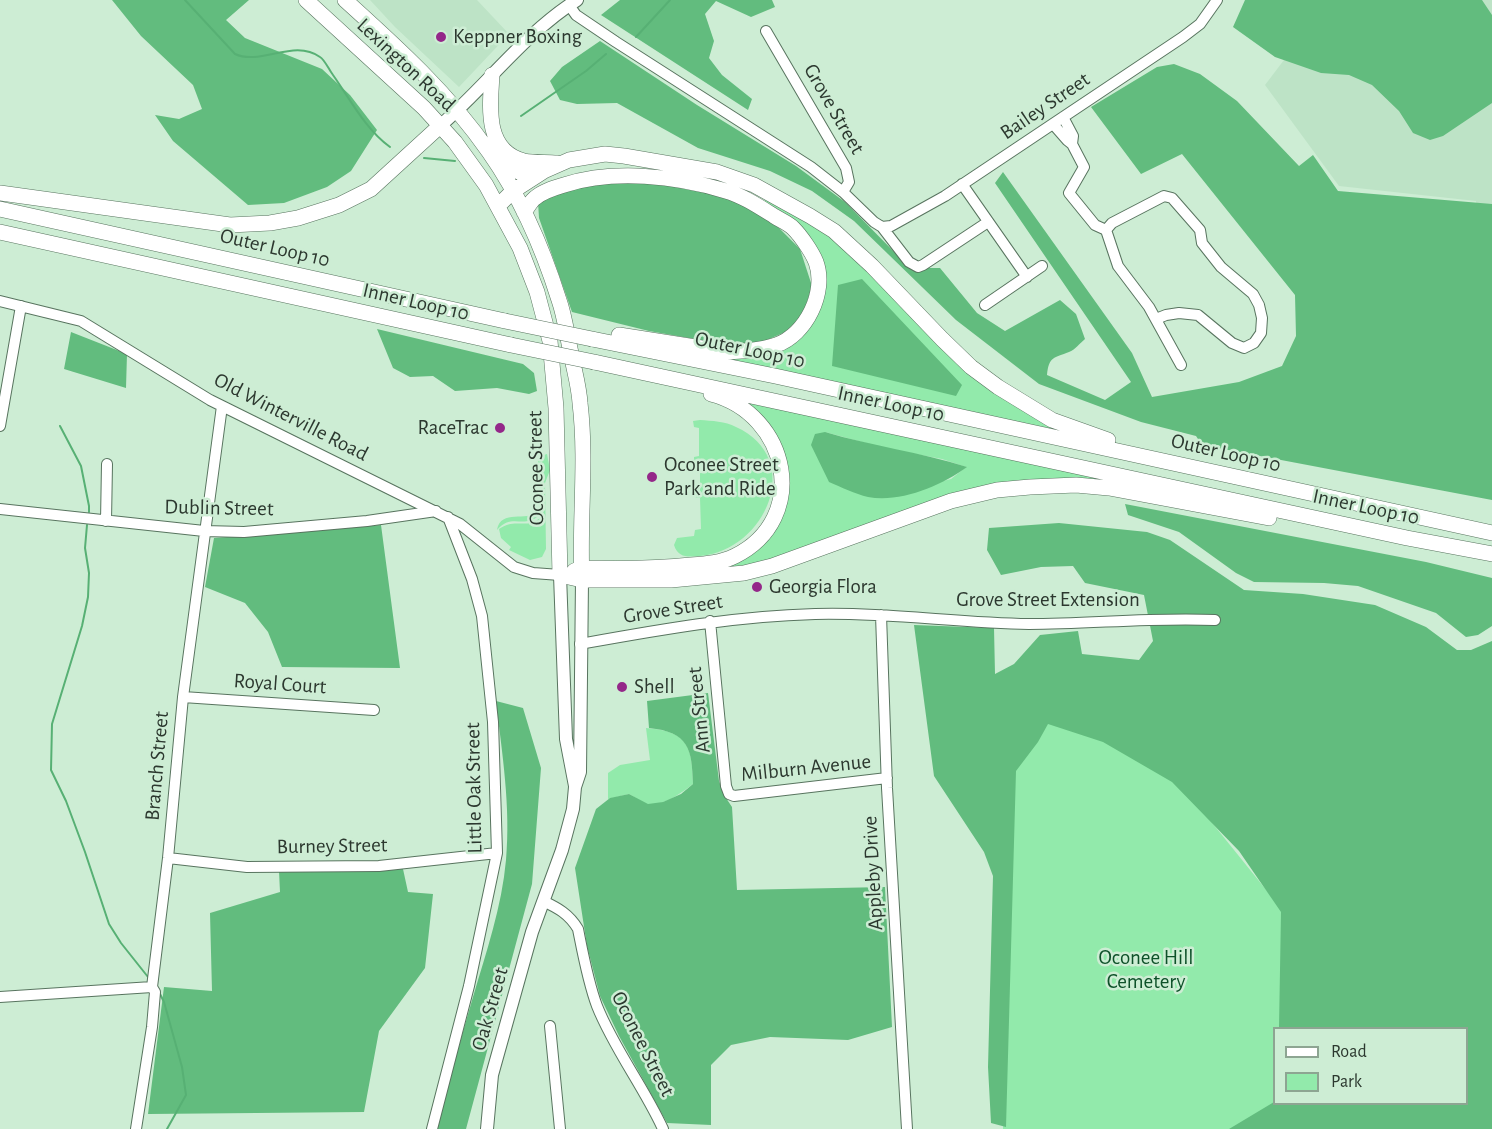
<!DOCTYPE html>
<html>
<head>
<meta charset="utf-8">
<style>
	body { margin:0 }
	#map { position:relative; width:1492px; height:1129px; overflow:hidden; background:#cdedd4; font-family:"Alegreya Sans",sans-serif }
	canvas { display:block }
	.legend { position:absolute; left:1273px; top:1027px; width:195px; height:78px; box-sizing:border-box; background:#cdedd4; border:2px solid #8da592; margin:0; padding:8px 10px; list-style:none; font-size:18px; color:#2c382f }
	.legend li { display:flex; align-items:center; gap:12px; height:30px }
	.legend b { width:30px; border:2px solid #8da592 }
</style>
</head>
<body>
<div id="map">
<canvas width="1492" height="1129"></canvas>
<ul class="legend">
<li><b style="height:8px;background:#fff"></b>Road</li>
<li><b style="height:16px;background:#92eaab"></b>Park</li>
</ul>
</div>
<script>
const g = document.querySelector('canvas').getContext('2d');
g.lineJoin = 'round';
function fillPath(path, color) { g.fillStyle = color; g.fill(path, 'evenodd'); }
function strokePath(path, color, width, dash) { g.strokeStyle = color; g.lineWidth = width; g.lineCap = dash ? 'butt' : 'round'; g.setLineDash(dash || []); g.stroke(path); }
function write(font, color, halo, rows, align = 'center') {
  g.font = font + ' "Alegreya Sans",sans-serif'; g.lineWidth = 5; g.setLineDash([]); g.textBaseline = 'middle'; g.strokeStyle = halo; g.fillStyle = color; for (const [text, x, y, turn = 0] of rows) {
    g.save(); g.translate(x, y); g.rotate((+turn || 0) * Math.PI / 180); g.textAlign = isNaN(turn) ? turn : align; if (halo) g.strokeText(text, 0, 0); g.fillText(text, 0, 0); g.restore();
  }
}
const built = new Path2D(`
	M 370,0 L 477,0 L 509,34 L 459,87 L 395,27 Z
	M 1342,0 L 1492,0 L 1492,225 L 1477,216 L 1476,201 L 1339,186 L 1265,85 L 1306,31 Z`);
const green = new Path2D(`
	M 767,197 L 822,228 L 904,307 L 1057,430 L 712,357 L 798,337 L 820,262 L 763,203 Z
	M 748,403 L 1145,485 L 1012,482 L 808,550 L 719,572 L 765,539 L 784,455 L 747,406 ZM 825,432 L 884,448 L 942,459 L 966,467 L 951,479 L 939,482 Z
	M 700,420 C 712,421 725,421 736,427 C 805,458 767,550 700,556 C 688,557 678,558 674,545 L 677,538 L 694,536 L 695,530 L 701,529 L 700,498 L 694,497 L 695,492 L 700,491 L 700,463 L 694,462 L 694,457 L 699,456 L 699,428 L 694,427 L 693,421 Z
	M 547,454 L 550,470 L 545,483 L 546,549 L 542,557 L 530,560 L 509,550 L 511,547 L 501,538 L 499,529 C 516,517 525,530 540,518 L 543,505 L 543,465 L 541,461 L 539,474 L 538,459 L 541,456 Z
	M 540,478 L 541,505 L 537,517 C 523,528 511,513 497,530 C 501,508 527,523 537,511 C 543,503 538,485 540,478 Z
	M 1093,675 L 1288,917 L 1297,1028 L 1274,1028 L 1274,1104 L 1305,1129 L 1003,1129 L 1007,741 Z
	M 646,728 C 688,731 692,746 693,784 C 681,793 663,807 647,804 C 641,802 635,797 629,794 L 608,799 L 608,773 L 620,765 L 650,760 Z`);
const forest = new Path2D(`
	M 112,0 L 249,0 L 226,20 L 245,38 L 322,69 L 350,95 L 377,130 L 351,171 L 327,187 L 284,203 L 248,205 L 173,141 L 155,115 L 179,119 L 202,109 L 193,85 L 141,36 Z
	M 620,0 L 772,0 L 775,7 L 751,17 L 716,1 L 705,14 L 714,41 L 709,58 L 722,75 L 752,99 L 748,110 L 601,15 Z
	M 1245,0 L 1482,0 L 1492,15 L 1492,103 L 1443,136 L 1430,140 L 1413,133 L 1399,111 L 1372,85 L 1349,75 L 1321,73 L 1275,57 L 1233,27 Z
	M 600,41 L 697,105 L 796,166 L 845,202 L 910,268 L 940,268 L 977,313 L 1005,331 L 1060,300 L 1076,314 L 1085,339 C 1080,343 1075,350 1069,352 C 1054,358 1049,356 1047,375 L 1105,400 L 1131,382 L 995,183 L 1003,172 L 1132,353 L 1152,397 L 1239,382 L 1282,366 L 1296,336 L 1295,295 L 1182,154 L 1141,174 L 1091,107 L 1157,67 L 1174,64 L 1200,74 L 1237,101 L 1299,166 L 1313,155 L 1338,191 L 1492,204 L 1492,500 L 1202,445 L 1196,436 L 1141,422 L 1039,384 L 956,320 L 854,221 L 812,191 L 770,171 L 698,148 L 617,103 L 577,104 L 560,100 L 550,81 L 562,67 Z
	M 602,183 L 654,183 L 731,198 L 772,221 L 800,249 L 812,286 L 803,315 L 785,332 L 758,344 L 729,345 L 649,331 L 572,312 L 539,218 L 538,202 L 574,189 Z
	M 862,279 L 962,385 L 956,396 L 832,366 L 838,285 Z
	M 377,329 L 523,364 L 534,373 L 537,391 L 529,394 L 497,388 L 455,391 L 433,376 L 410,377 L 393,368 Z
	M 71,332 L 127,354 L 126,388 L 64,369 Z
	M 825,432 C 872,446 920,452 967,467 C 941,486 900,503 868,497 C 855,494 841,487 829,482 L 811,445 L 815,434 Z
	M 1125,504 L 1426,562 L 1492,578 L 1492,626 L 1478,635 L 1466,637 L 1436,613 L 1358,586 L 1324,583 L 1254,582 L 1236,573 L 1179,532 L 1128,515 Z
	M 1059,523 L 1147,532 L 1170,540 L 1244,590 L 1303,594 L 1375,605 L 1426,627 L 1457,650 L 1471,650 L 1492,641 L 1492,1129 L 1229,1129 L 1274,1102 L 1466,1104 L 1466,1028 L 1279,1028 L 1281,912 L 1239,851 L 1172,782 L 1103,742 L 1048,724 L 1038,742 L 1016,771 L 1006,1127 L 991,1123 L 988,1067 L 993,876 L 984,852 L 934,776 L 914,625 L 994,628 L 995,674 L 1014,664 L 1040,635 L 1078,631 L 1082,654 L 1139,660 L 1153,641 L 1144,595 L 1085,583 L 1073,566 L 1041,567 L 1001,575 L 987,550 L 989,528 Z
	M 381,525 L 400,668 L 282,667 L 268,632 L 245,603 L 205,587 L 214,538 Z
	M 708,693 L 719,781 L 724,795 L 732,807 L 737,890 L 885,887 L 892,1027 L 848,1040 L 770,1037 L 731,1045 L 711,1065 L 711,1125 L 667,1123 L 619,1036 L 600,996 L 587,946 L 575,868 L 596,809 L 610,798 L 629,794 L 648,804 L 663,802 L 681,794 L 693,784 C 692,749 689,732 649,728 L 647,701 Z
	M 496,701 L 523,708 L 541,768 L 532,884 L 466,1129 L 437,1129 C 448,1085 460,1041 473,997 C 486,953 502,906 506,860 C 511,807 502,753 496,701 Z
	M 403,869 L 408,892 L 433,894 L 425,968 L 379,1031 L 364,1112 L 148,1114 L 164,987 L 212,991 L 210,913 L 280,892 L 279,871 Z`);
const stream = new Path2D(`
	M 185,0 L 235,54 C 261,66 294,38 320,57 C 325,60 329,70 333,75 C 350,99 366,130 390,147
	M 636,37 L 670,0
	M 521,116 L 586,71 L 606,54
	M 424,158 L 455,161
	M 60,426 L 81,466 L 89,506 L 89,512
	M 87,525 L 85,548 L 89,573 L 88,597 L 82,626 L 52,724 L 51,770 L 66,801 L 85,852 L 109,924 L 121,943 L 148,977
	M 160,994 L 164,1002 L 182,1067 L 186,1095 L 167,1129`);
const minor = new Path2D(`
	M 569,5 L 576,15 L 616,42 L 811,167 L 843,192 L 874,222 L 882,227 L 909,262 L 918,267 L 923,265 L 988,222
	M 766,31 L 846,168 L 849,182 L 843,192
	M 1063,117 L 1073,136 L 1072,144
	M 1053,124 L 1067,140 L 1072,144 L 1084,167 L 1069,193 L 1095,225 L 1106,230 L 1112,223 L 1164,196 L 1172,198 L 1200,230 L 1202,243 L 1221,267 L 1253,294 L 1259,305 L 1262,318 L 1261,333 L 1254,343 L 1244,348 L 1232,343 L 1198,315 L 1179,313 L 1166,315 L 1156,319
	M 962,184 L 1027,277
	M 882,227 L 891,226 L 945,196 L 1183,37 L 1200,24 L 1217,0
	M 1106,230 L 1118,266 L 1149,307 L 1181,365
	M 0,301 L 81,321 L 210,400 L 460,524 L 514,567 L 533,573 L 560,575
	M 985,305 L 1042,266
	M 0,426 L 21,306
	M 0,509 L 204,531 L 244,532 L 367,521 L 436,511
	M 106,521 L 107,464
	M 881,615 L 887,788 L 907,1129
	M 710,621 L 726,786 L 729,794 L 734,796 L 887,778
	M 580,644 C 658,630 735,616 815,614 C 886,612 957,623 1029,624 C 1091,624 1153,617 1215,620
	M 183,697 L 374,710
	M 168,858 L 247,867 L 379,866 L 497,853
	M 543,901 C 558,908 569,914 578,929 C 583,954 588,982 597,1006 C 614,1049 644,1087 663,1129
	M 0,997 L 152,987
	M 550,1026 L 560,1129
	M 136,1129 L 152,1027 L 155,992 L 152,987 L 168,858 L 183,697 L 222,406
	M 432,1129 L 469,986 L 497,853 L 493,722 L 482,616 L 472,579 L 448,517`);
const major = new Path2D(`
	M 441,125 C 487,85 525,33 577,0
	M 560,575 L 566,739 L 575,786
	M 487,1129 L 492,1075 L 532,932 L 562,850 L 573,809 L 575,787 L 580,772 L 582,580`);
const highway = new Path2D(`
	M 306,0 L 424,108 L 455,142 L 486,185 L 520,248 L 537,292 L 550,341 L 556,408 L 560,575
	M 345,0 C 397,47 449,94 489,152 C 520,196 543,249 559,300 C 565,317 567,336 571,353 C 574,370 579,386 580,403 C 587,462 579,521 582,580
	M 492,75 C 490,106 484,151 524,161 C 534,163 546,162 557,163
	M 497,164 L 519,172 L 544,171
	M 0,193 L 230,225 L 270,223 L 298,218 L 339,205 L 371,189 L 441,125
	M 498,206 L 513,191 L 544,171 L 569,160 L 605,154 L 624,156 L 717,172 L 754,185 L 810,216 L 834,231 L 872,266 L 942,339 L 971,367 L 998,387 L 1052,420 L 1108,440
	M 0,209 L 505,321
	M 524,212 C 528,207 531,201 535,198 C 543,191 554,188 564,185 C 614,169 676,176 726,191 C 743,196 758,206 774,216 C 780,220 788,223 793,228 C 801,236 812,252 816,262 C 827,292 806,335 776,345 C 761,351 743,351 727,352 L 619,335
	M 0,232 L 511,345
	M 592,339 L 775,376 L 1492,533
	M 594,362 L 1407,538 L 1492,554
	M 574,571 L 581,568 C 618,569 654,569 691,565 C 706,564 721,563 735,556 C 811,518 789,414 711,394
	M 560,575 L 582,580 L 671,580 L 744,573 L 772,566 L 951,501 L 997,490 L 1030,487 L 1076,485 L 1109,488 L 1269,518`);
const highwayBridge = new Path2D(`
	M 505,321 L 592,339
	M 511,345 L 594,362`);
const markers = [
	[441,37,6,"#942789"],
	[500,428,6,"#942789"],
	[652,477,6,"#942789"],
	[757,587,6,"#942789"],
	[622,687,6,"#942789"]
];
const poiNames = [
	["Keppner Boxing",453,37],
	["RaceTrac",488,428,"right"],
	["Oconee Street",664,465],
	["Park and Ride",664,489],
	["Georgia Flora",769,587],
	["Shell",634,687]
];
const streetNames = [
	["Lexington Road",406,65,43],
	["Bailey Street",1045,106,-34],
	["Grove Street",834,109,60],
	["Outer Loop 10",275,248,13],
	["Inner Loop 10",416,302,13],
	["Outer Loop 10",750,350,12],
	["Inner Loop 10",891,404,12],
	["Old Winterville Road",291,417,27],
	["Outer Loop 10",1226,453,13],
	["Oconee Street",536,468,-91],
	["Inner Loop 10",1366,507,12],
	["Dublin Street",219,508,1],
	["Grove Street Extension",1048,600],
	["Grove Street",673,609,-9],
	["Royal Court",280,684,4],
	["Ann Street",699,710,-96],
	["Branch Street",157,766,-85],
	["Milburn Avenue",806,768,-6],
	["Little Oak Street",474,788,-91],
	["Burney Street",332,846,-1],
	["Appleby Drive",873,873,-93],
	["Oak Street",490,1009,-74],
	["Oconee Street",643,1044,63]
];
const parkNames = [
	["Oconee Hill",1146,958],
	["Cemetery",1146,982]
];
fillPath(built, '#bde3c6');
fillPath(green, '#92eaab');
fillPath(forest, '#62bc7e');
strokePath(stream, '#57b074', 2);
strokePath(minor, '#58745f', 12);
strokePath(major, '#58745f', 14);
strokePath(highway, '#58745f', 16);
strokePath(minor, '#fff', 10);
strokePath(major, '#fff', 12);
strokePath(highway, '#fff', 15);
strokePath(highwayBridge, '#58745f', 16, []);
strokePath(highwayBridge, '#fff', 15);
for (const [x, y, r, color] of markers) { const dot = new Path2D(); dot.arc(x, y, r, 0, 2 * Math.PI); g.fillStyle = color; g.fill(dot); strokePath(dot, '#cdedd4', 2); }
write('21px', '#2c382f', '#cdedd4', poiNames, 'left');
write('21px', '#2c382f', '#cdedd4', streetNames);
write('21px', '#0d5129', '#cdedd4', parkNames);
</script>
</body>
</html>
